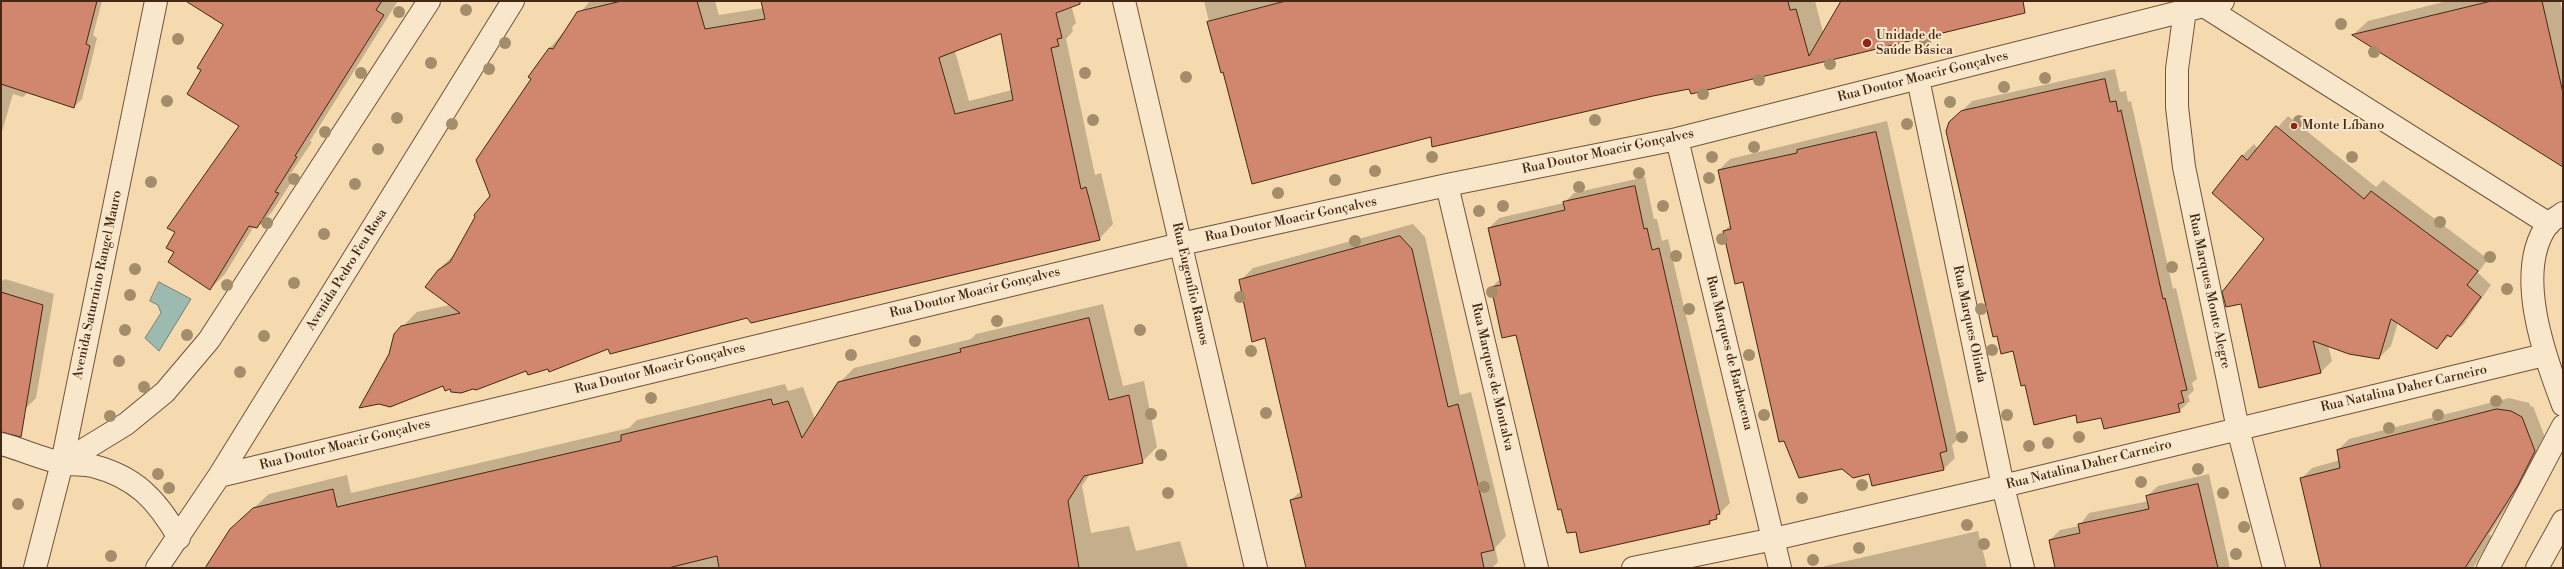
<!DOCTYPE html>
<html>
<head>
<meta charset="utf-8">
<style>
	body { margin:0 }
	#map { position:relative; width:2564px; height:569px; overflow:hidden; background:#f5daaf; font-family:"Libre Bodoni",serif }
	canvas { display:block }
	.frame { position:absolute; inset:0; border:2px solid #442715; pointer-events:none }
</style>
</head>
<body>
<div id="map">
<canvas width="2564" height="569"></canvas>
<div class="frame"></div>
</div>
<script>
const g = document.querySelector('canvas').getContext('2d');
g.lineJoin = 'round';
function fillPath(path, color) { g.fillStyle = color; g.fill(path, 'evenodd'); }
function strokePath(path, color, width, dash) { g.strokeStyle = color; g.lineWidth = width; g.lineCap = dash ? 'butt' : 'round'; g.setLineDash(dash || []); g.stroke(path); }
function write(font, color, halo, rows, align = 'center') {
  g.font = font + ' "Libre Bodoni",serif'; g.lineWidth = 4; g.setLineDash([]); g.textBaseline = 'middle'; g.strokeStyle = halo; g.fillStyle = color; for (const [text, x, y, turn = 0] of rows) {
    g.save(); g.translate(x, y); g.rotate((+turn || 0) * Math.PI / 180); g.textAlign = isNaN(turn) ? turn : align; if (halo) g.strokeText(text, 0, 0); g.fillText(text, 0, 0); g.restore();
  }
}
const water = new Path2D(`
	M 159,282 L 191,299 L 159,351 L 145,338 L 161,313 L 158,305 L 150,301 Z`);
const shadow = new Path2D(`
	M 1,1 L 102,1 L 93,35 L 97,38 L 82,99 L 74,107 L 28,92 L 23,97 L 13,94 L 1,135 Z
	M 215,1 L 398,1 L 310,141 L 312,142 L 289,176 L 294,178 L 272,212 L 257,227 L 254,226 L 225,274 L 210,289 L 240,125 L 202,70 L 225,25 Z
	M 590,1 L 715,1 L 719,15 L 764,8 L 762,1 L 1070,1 L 1076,23 L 1072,27 L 1073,31 L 1066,39 L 1095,175 L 1101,173 L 1113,224 L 1099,239 L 608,348 L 549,368 L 527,370 L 451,388 L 443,385 L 390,355 L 395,334 L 417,312 L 450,305 L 438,270 L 455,254 L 491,196 L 532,79 L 550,48 ZM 1001,33 L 1012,90 L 969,101 L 955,51 Z
	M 1204,1 L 1815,1 L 1823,32 L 1842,1 L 2022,1 L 1690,88 L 1432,136 L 1221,72 Z
	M 2447,1 L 2560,1 L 2563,14 L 2563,165 L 2353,35 L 2368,21 Z
	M 2115,69 L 2120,92 L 2126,91 L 2128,102 L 2131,101 L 2173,289 L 2176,288 L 2197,379 L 2192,383 L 2194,390 L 2188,396 L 2190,401 L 2179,411 L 2102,416 L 2077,414 L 2026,384 L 1950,123 L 1972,101 Z
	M 2288,116 L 2376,187 L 2383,180 L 2488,259 L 2478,273 L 2491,285 L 2463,325 L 2436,348 L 2398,322 L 2391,346 L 2379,358 L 2328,345 L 2332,361 L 2321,372 L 2266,239 L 2213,193 L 2243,155 L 2254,144 L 2258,149 Z
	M 1887,121 L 1958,439 L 1952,445 L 1955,458 L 1944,469 L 1872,484 L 1870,473 L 1744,281 L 1724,231 L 1731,224 L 1719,170 L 1730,159 Z
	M 1645,177 L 1654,219 L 1657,219 L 1662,241 L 1668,239 L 1730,503 L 1710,523 L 1581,551 L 1577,530 L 1562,508 L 1516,334 L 1492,287 L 1501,278 L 1489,228 L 1499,218 L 1564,203 L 1574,193 Z
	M 1413,224 L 1425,237 L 1460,395 L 1471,392 L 1480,429 L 1506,536 L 1495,548 L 1498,562 L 1492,568 L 1307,568 L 1291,500 L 1301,491 L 1266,337 L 1240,281 L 1253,268 Z
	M 5,279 L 54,294 L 36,398 L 25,409 L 1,402 L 1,282 Z
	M 1103,304 L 1123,386 L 1144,381 L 1157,447 L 1142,462 L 1090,474 L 1082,486 L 1091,533 L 1129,526 L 1136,551 L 1180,541 L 1188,568 L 206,568 L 246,515 L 269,494 L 347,475 L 351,493 L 629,428 L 637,420 L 785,384 L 788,391 L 803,387 L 815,419 L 839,383 L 854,368 L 971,339 L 976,334 Z
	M 2509,398 L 2529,403 L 2531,407 L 2533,406 L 2546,440 L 2529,472 L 2489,535 L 2493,536 L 2473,568 L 2322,568 L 2301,479 L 2312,468 L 2340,460 L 2338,450 L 2349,439 Z
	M 2209,474 L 2230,568 L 2056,568 L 2050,540 L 2060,530 L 2079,526 L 2089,513 L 2149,501 L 2147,496 L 2158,486 Z
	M 1978,531 L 1987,568 L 1822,568 L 1825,566 Z`);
const building = new Path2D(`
	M 1,1 L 97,1 L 86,44 L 90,46 L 74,108 L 1,84 Z
	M 186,1 L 382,1 L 376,10 L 384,15 L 295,156 L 297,157 L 275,192 L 279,193 L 257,228 L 249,226 L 210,290 L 168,262 L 174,252 L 166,248 L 175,232 L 167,228 L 239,126 L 187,94 L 201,70 L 197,68 L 223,25 Z
	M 622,1 L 697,1 L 705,29 L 765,19 L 761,1 L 1080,1 L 1080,4 L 1056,13 L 1062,38 L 1057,39 L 1059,46 L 1051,48 L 1081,189 L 1086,187 L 1100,240 L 751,323 L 747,318 L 610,354 L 608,349 L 549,372 L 548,369 L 528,375 L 526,371 L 476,390 L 473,389 L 461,393 L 451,392 L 450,389 L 445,391 L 443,386 L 390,407 L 379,404 L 359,408 L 389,354 L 394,334 L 401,326 L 460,313 L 425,287 L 438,270 L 450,262 L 475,217 L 474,215 L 490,196 L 476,160 L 531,79 L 528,77 L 549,48 L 553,49 L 577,12 ZM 1001,34 L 1013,100 L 955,114 L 939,58 Z
	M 1286,1 L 1788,1 L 1790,10 L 1796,9 L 1809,56 L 1841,1 L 2023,1 L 2025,13 L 1691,94 L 1689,89 L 1653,96 L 1432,147 L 1431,137 L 1252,184 L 1223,72 L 1221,73 L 1207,22 Z
	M 2492,1 L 2542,1 L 2563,93 L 2563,167 L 2352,35 Z
	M 2105,79 L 2110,102 L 2116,101 L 2118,112 L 2121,110 L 2163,299 L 2165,298 L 2187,390 L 2181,391 L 2184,402 L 2178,404 L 2180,412 L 2104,429 L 2101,418 L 2077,423 L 2076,415 L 2034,425 L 2025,385 L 2021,386 L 2013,351 L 2001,354 L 1997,336 L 1993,337 L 1946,131 L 1949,122 L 1961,111 Z
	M 2276,126 L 2364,199 L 2371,191 L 2478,271 L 2467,285 L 2481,297 L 2451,337 L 2447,335 L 2437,349 L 2391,319 L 2379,359 L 2349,354 L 2313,341 L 2321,373 L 2259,388 L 2241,304 L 2226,307 L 2222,292 L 2264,239 L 2212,193 L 2242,155 L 2247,160 Z
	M 1876,132 L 1947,451 L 1940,453 L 1944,470 L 1872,486 L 1869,474 L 1853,478 L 1842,469 L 1799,478 L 1784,441 L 1779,442 L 1743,282 L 1735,284 L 1723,231 L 1731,229 L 1718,170 L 1797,153 L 1797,150 Z
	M 1635,186 L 1644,229 L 1647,228 L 1652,250 L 1659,248 L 1720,514 L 1716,515 L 1717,519 L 1709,521 L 1710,524 L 1580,553 L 1576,532 L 1567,533 L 1561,509 L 1558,510 L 1516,335 L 1502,338 L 1491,287 L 1501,285 L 1488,228 L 1565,210 L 1563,202 Z
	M 1400,236 L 1412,249 L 1448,407 L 1458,404 L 1494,550 L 1481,553 L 1484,568 L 1306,568 L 1290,500 L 1302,497 L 1277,391 L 1265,338 L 1252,342 L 1239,280 Z
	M 1,292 L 43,305 L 21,437 L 1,432 Z
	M 1089,318 L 1109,400 L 1129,395 L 1143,463 L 1084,476 L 1068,501 L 1079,568 L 719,568 L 717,556 L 668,568 L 205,568 L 230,529 L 253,508 L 333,489 L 337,507 L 621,441 L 621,435 L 771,399 L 773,405 L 788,401 L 802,438 L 838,382 L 961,352 L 960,349 Z
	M 2497,409 L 2511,411 L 2522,417 L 2535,451 L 2518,485 L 2465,568 L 2321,568 L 2300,478 L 2340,468 L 2337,450 Z
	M 2198,484 L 2218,568 L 2055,568 L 2049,540 L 2080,533 L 2078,524 L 2149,509 L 2146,496 Z`);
const minor = new Path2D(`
	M 1124,1 L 1256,568
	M 2196,1 L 2549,224
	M 2185,10 L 2177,69 L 2177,107 L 2184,167 L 2238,429 L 2274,568
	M 1918,79 L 2003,486 L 2023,568
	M 1677,139 L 1780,568
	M 1447,185 L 1537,568
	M 2563,213 C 2558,217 2552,220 2548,224 C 2513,271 2545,357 2563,405
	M 1,444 C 21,449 42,459 62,463 C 72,465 83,464 93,466 C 136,477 157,500 179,538
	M 62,463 L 126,424 L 165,392 L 209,340 L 429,1
	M 219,476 L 1181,244 L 1447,185 L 1677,139 L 2223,1
	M 35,568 L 62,463 L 156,1
	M 157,568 L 219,476 L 513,1
	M 1633,568 L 1774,539 L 2003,486 L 2544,355
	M 2488,568 L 2563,426
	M 2537,568 L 2563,521`);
const trees = [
	[466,10],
	[399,12],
	[2341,24],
	[178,39],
	[1925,42],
	[505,43],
	[2374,52],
	[431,63],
	[1830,64],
	[489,69],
	[361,73],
	[1085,73],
	[1186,77],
	[2045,78],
	[1759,80],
	[2004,87],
	[1703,94],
	[167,101],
	[1950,102],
	[397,118],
	[1093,120],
	[1595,120],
	[2299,121],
	[452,124],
	[1907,124],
	[325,132],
	[1754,147],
	[378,149],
	[1432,157],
	[1712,157],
	[2352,157],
	[1375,171],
	[1639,173],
	[1709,178],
	[294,179],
	[1335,180],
	[151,182],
	[355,184],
	[1579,187],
	[1278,193],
	[1503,206],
	[1663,206],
	[1479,211],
	[2440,222],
	[267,223],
	[324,234],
	[1722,239],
	[1355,241],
	[1676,256],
	[2490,257],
	[2172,267],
	[135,269],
	[294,283],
	[227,285],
	[2507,289],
	[1492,292],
	[130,295],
	[1240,297],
	[1689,309],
	[1981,309],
	[997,321],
	[125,330],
	[1140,330],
	[187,335],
	[264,336],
	[915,341],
	[1992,350],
	[1251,351],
	[851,355],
	[1749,355],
	[119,361],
	[240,372],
	[144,387],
	[651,398],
	[2496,401],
	[1266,413],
	[1151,414],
	[1764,415],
	[2007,415],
	[2438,415],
	[110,416],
	[2389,428],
	[1962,437],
	[2079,437],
	[2048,443],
	[2029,446],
	[1161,455],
	[2198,469],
	[158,474],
	[2141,482],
	[1862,485],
	[1484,487],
	[169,488],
	[1168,493],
	[2223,493],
	[1802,498],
	[18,504],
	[1967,525],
	[2244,527],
	[1984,544],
	[1859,548],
	[2236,554],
	[111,556],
	[1813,560]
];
const markers = [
	[1867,43,5,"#8f2418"],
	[2294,126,4,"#8f2418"]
];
const poiNames = [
	["Unidade de",1876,36],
	["Saúde Básica",1876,51],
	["Monte Líbano",2302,126]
];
const streetNames = [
	["Rua Doutor Moacir Gonçalves",1923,77,-14],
	["Rua Doutor Moacir Gonçalves",1608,152,-12],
	["Rua Doutor Moacir Gonçalves",1291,220,-12],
	["Avenida Pedro Feu Rosa",347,270,-58],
	["Rua Eugenílio Ramos",1190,284,77],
	["Avenida Saturnino Rangel Mauro",98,285,-78],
	["Rua Marques Monte Alegre",2209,291,78],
	["Rua Doutor Moacir Gonçalves",975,293,-14],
	["Rua Marques Olinda",1969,324,78],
	["Rua Marques de Barbacena",1729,353,76],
	["Rua Doutor Moacir Gonçalves",660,369,-14],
	["Rua Marques de Montalva",1492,377,77],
	["Rua Natalina Daher Carneiro",2404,389,-13],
	["Rua Doutor Moacir Gonçalves",345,445,-14],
	["Rua Natalina Daher Carneiro",2089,465,-14]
];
fillPath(water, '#9cbaaf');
strokePath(water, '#797f71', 1);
fillPath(shadow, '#0003');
fillPath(building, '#d1876d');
strokePath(building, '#442715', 1);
strokePath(minor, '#70543c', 24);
strokePath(minor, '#f8e7cb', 22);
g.fillStyle = '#a48d6b';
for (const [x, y] of trees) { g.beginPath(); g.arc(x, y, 6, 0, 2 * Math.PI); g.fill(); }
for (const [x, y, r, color] of markers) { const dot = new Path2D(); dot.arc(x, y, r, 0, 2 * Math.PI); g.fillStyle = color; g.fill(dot); strokePath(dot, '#f8e7cb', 1.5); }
write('13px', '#442715', '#f8e7cb', poiNames, 'left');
write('13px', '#442715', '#f8e7cb', streetNames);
</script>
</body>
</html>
